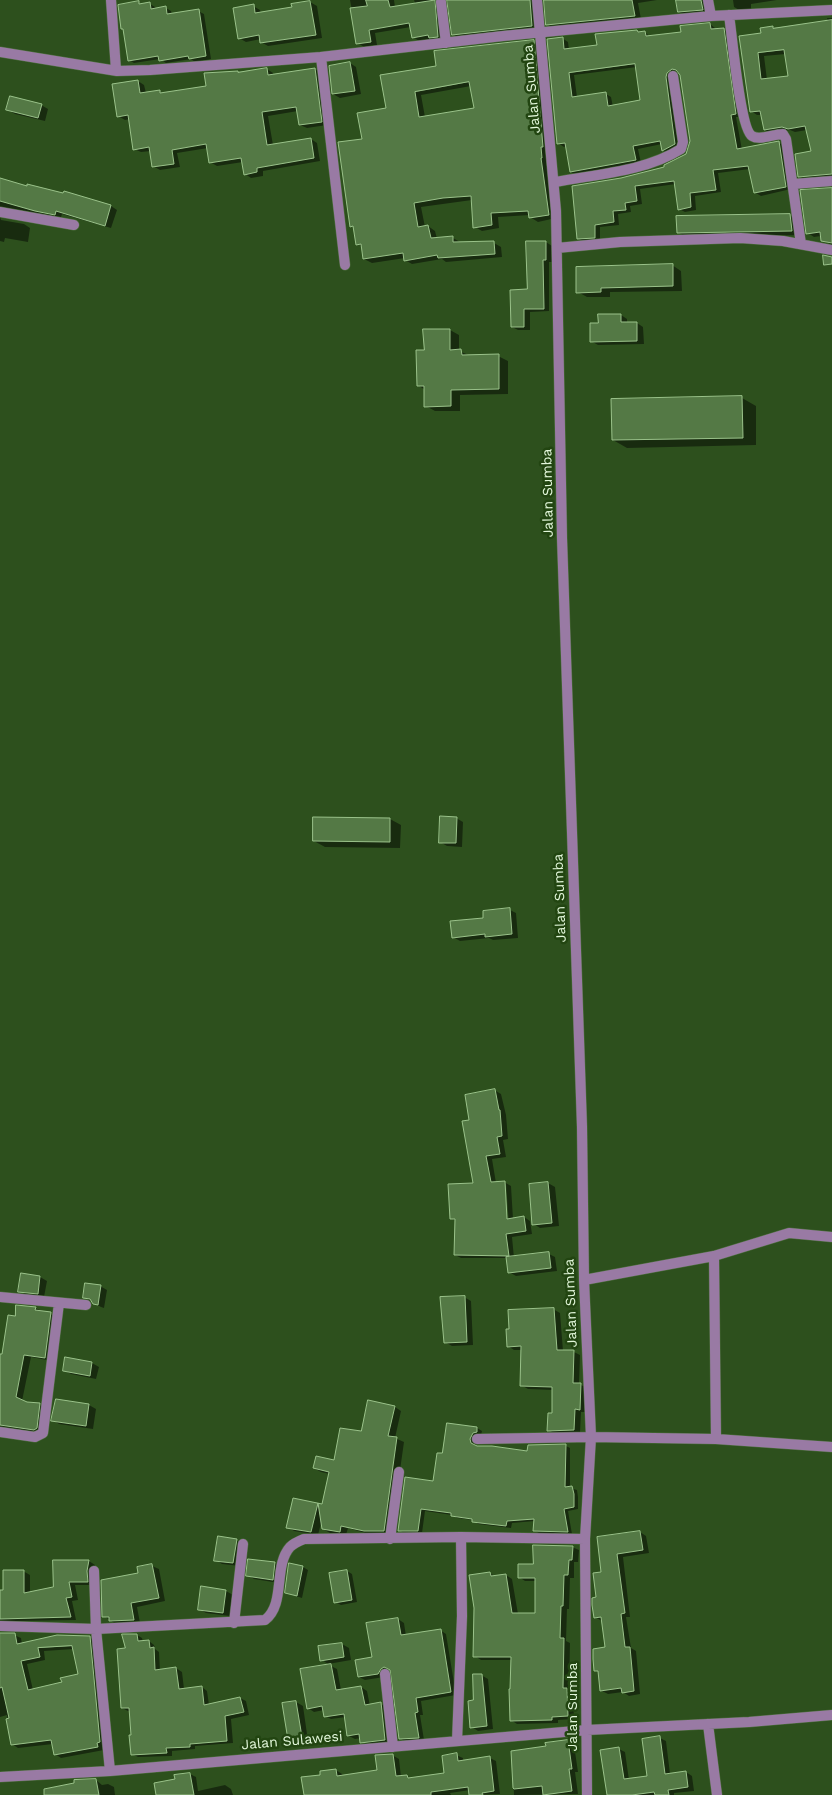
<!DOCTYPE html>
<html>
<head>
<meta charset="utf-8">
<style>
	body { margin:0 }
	canvas { display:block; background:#2d501d }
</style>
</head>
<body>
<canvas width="832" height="1795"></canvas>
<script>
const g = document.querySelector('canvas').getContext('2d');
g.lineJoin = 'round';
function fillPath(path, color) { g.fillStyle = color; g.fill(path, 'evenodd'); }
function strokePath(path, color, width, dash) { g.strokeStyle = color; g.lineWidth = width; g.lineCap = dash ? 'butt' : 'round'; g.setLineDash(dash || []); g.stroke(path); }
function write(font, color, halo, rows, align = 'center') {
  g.font = font + ' "Work Sans",sans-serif'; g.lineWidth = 5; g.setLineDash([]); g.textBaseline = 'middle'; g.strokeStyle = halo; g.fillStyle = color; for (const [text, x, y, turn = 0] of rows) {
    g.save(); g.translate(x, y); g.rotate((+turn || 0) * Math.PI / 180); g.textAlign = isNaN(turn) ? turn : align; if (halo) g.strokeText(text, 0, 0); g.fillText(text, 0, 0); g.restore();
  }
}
const shadow = new Path2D(`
	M 350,0 L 394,0 L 395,7 L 415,3 L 414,0 L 443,0 L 444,40 L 436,41 L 433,39 L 419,41 L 413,37 L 411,27 L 375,33 L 377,45 L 364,47 L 358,43 Z
	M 449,0 L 535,0 L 538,29 L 459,38 L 453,34 Z
	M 552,0 L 657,0 L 638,3 L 641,19 L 554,28 L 547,24 Z
	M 677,0 L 709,0 L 709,13 L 685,15 L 679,12 Z
	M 733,0 L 777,0 L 751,4 L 751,10 L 741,11 L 734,7 Z
	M 310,2 L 317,6 L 322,38 L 268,46 L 261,42 L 261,39 L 246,42 L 239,38 L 253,6 L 260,10 L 261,14 L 293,8 Z
	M 139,3 L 142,5 L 150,4 L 155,7 L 156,9 L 166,8 L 171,11 L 172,15 L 198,11 L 204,14 L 211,59 L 195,62 L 191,59 L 166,63 L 160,59 L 134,63 L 129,60 Z
	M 827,18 L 832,18 L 832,178 L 806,180 L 799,176 L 812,152 L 807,130 L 795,132 L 790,130 L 771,133 L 765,130 L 762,115 L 757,115 L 751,111 L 740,37 L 762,34 L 773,27 L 776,29 L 828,22 ZM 786,54 L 789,77 L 767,80 L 764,56 Z
	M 710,24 L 715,28 L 716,30 L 723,29 L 729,32 L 741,117 L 736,117 L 742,150 L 779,143 L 785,146 L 791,189 L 761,196 L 756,193 L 750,169 L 718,173 L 721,192 L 695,196 L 696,210 L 685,212 L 679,209 L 676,184 L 640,189 L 642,204 L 630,206 L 631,212 L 618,214 L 619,225 L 600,227 L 600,240 L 584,242 L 578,238 L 622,179 L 666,168 L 688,154 L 691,141 L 681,74 L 679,72 L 675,73 L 680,147 L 668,154 L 663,150 L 662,144 L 638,149 L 641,163 L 577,175 L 571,172 L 566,146 L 564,147 L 558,143 L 562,38 L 568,42 L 569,50 L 598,46 L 637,31 L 645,32 L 650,37 L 682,33 ZM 637,67 L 641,102 L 613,107 L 611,97 L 606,94 L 577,97 L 574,75 Z
	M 533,41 L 541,45 L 556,218 L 538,222 L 530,217 L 530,215 L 498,217 L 499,228 L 482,231 L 475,227 L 472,200 L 421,207 L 425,227 L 428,226 L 435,231 L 437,239 L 453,238 L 460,242 L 494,243 L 501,247 L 502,257 L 446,262 L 442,259 L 412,264 L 405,260 L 405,258 L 372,263 L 364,259 L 363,247 L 358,244 L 355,228 L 352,226 L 363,140 L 387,109 L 438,67 ZM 471,86 L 475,109 L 425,117 L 421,95 Z
	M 350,63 L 356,67 L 361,94 L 340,98 L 333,94 Z
	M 267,69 L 273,73 L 273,75 L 315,69 L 321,73 L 327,125 L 307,128 L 300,125 L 298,111 L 268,116 L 273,145 L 311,139 L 317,143 L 320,161 L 263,171 L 263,176 L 251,178 L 245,174 L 243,162 L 217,166 L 210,162 L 208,148 L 177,153 L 180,167 L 160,170 L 153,166 L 151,151 L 141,152 L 134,149 L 130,119 L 125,120 L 118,116 L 138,81 L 144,85 L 146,93 L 159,91 L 164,94 L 207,87 L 240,73 Z
	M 41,105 L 48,109 L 45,121 L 15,114 L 8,110 Z
	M 0,180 L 64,194 L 64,192 L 111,206 L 117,210 L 111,228 L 62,214 L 61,217 L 5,208 L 0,213 Z
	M 832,189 L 832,245 L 822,240 L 821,236 L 814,237 L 808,233 Z
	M 789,215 L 798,220 L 801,235 L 687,238 L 678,232 Z
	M 0,217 L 1,220 L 24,224 L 30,228 L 28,242 L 5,238 L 4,242 L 0,241 Z
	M 546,242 L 552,246 L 552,262 L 549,262 L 549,311 L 530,312 L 530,330 L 518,330 L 512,327 L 528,291 Z
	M 672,265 L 681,271 L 682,291 L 610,292 L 610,297 L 587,297 L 578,292 Z
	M 621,315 L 627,319 L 627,323 L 637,323 L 643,327 L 644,344 L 598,345 L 591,341 L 600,324 Z
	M 450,330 L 459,335 L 459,351 L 471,356 L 498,356 L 508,361 L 508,394 L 460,395 L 460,411 L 435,411 L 426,406 L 425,390 L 418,385 L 425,351 Z
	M 742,398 L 756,406 L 756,445 L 627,448 L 613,440 Z
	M 315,818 L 390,819 L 401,825 L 400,848 L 325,847 L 314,841 Z
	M 456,818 L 463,822 L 462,847 L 447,846 L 440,842 Z
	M 510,910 L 516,913 L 518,938 L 493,940 L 489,938 L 460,941 L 453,937 L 485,919 Z
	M 494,1090 L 501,1094 L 506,1115 L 508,1139 L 503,1140 L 506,1157 L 492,1159 L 496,1183 L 504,1182 L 511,1186 L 513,1219 L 524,1217 L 530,1221 L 532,1234 L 512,1237 L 514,1258 L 549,1254 L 555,1257 L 557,1271 L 516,1276 L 509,1272 L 507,1258 L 461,1258 L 455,1255 L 456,1221 L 451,1218 L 474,1184 L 471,1121 ZM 504,1184 L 506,1184 L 509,1225 L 506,1225 Z
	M 548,1183 L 555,1187 L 559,1226 L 540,1228 L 534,1224 Z
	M 22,1274 L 40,1277 L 47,1281 L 44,1297 L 26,1295 L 20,1291 Z
	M 100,1286 L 107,1290 L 104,1308 L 101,1307 L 84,1297 Z
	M 464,1297 L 471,1301 L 473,1345 L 452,1346 L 445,1342 Z
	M 35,1308 L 57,1317 L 52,1361 L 31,1357 L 22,1401 L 39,1405 L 46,1408 L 43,1432 L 0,1432 L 0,1355 L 3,1355 L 16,1317 Z
	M 553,1309 L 560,1313 L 563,1351 L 574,1352 L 580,1355 L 579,1384 L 587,1388 L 586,1412 L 581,1412 L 580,1433 L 555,1434 L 549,1430 L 553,1414 L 553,1390 L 528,1389 L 521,1385 L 522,1350 L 514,1350 L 508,1346 Z
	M 66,1358 L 92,1363 L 99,1367 L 96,1379 L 71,1374 L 64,1370 Z
	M 57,1400 L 89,1405 L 96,1409 L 93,1429 L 59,1424 L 53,1420 Z
	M 395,1407 L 401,1411 L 395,1438 L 404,1442 L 391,1534 L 372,1535 L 348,1528 L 346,1535 L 330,1533 L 323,1529 L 322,1519 L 318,1535 L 294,1531 L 288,1527 L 294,1499 L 323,1506 L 330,1474 L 321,1472 L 314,1468 L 335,1462 L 362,1433 Z
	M 477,1428 L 482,1431 L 481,1435 L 475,1442 L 476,1447 L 529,1452 L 566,1446 L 570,1448 L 570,1488 L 577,1490 L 578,1497 L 578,1509 L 568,1511 L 572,1534 L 539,1533 L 535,1531 L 535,1521 L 512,1523 L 511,1528 L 478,1524 L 473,1520 L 457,1518 L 452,1515 L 425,1511 L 422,1533 L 404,1533 L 399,1530 L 434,1482 L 443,1455 Z
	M 640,1532 L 646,1536 L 649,1553 L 623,1557 L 630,1617 L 626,1617 L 631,1648 L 636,1651 L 640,1694 L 629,1696 L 623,1692 L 608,1694 L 602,1691 L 599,1672 L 596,1670 L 607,1648 L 602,1621 L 595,1617 L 597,1598 L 603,1573 L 598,1538 Z
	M 236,1540 L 243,1544 L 240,1566 L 222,1564 L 216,1560 Z
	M 572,1547 L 579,1550 L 578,1562 L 574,1562 L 574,1578 L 570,1578 L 569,1609 L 567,1609 L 566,1641 L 570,1643 L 569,1690 L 573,1692 L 574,1719 L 558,1720 L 558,1723 L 517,1724 L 511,1720 L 512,1660 L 481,1660 L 475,1656 L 490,1573 L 496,1577 L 506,1575 L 512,1579 L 518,1614 L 536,1614 L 536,1581 L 525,1581 L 519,1577 L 534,1565 Z
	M 250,1560 L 275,1563 L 282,1567 L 279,1583 L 254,1579 L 248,1575 Z
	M 89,1561 L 95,1565 L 93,1585 L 75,1585 L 78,1600 L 72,1601 L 76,1620 L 17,1621 L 18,1622 L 0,1624 L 0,1600 L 23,1571 L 30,1575 L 30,1593 L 55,1588 L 54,1562 Z
	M 152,1566 L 159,1569 L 165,1601 L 137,1607 L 140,1623 L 117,1625 L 104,1616 L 139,1574 Z
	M 303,1567 L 308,1570 L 302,1598 L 286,1593 Z
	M 347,1571 L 352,1574 L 357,1602 L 341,1605 L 335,1602 L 331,1574 Z
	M 202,1587 L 226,1591 L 233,1595 L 230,1616 L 206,1613 L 199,1609 Z
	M 398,1619 L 404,1623 L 406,1636 L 440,1630 L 446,1634 L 456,1695 L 421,1701 L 423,1715 L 420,1715 L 424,1740 L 406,1742 L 400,1738 L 390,1670 L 386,1672 L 384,1677 L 365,1680 L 359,1677 Z
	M 0,1634 L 14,1635 L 21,1638 L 22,1644 L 89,1637 L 96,1641 L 104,1750 L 61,1758 L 55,1754 L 53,1744 L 18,1748 L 12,1744 L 7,1715 L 0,1717 ZM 74,1649 L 79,1675 L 63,1683 L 33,1690 L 27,1664 L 45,1660 L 44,1651 Z
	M 137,1635 L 142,1638 L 143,1642 L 149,1641 L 154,1645 L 155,1649 L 159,1652 L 160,1671 L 176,1668 L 182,1672 L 184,1689 L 202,1687 L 207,1691 L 209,1705 L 240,1698 L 246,1701 L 249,1715 L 231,1719 L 233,1743 L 195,1746 L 195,1749 L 172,1751 L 172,1756 L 138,1757 L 132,1754 L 133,1736 L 131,1711 L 128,1711 L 122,1708 L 127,1650 Z
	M 342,1644 L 349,1648 L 351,1660 L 328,1664 L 322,1660 L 320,1647 Z
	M 331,1666 L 337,1669 L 341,1690 L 361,1687 L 367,1691 L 370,1706 L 381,1704 L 387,1707 L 391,1743 L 368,1745 L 362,1742 L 361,1738 L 355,1739 L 349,1736 L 346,1717 L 331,1719 L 325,1716 L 324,1710 L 314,1712 L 308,1708 Z
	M 481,1675 L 488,1679 L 493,1729 L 478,1731 L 472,1727 L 474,1701 Z
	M 296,1702 L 303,1706 L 308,1741 L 295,1743 L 289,1739 L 283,1704 Z
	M 660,1738 L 666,1741 L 670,1774 L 686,1772 L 692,1776 L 694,1791 L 674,1793 L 674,1795 L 608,1795 L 619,1749 L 625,1752 L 629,1780 L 649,1777 Z
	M 568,1741 L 574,1745 L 578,1772 L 575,1772 L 578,1794 L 514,1795 L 512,1752 L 547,1747 Z
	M 392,1755 L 399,1759 L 401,1777 L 407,1776 L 412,1779 L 446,1774 L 456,1755 L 463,1758 L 463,1762 L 490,1758 L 496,1761 L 500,1794 L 471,1795 L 470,1790 L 450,1793 L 451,1795 L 305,1795 L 322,1776 L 336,1770 L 342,1774 L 343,1776 L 379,1771 Z
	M 190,1774 L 196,1777 L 198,1791 L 225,1785 L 231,1789 L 233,1795 L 158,1795 L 176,1780 Z
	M 96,1780 L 102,1785 L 108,1784 L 114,1787 L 115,1795 L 52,1795 Z`);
const building = new Path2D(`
	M 366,0 L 388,0 L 390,7 L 435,0 L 438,37 L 429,38 L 428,35 L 412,38 L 409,23 L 369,30 L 371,42 L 356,44 L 350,8 L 367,6 Z
	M 447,0 L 530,0 L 532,26 L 452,35 Z
	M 544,0 L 632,0 L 635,16 L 546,25 Z
	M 676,0 L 701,0 L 703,10 L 678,12 Z
	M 139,1 L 139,4 L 150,2 L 151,9 L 166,6 L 167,14 L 199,9 L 206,56 L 189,59 L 188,56 L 159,61 L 158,56 L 128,61 L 123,29 L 121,29 L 118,5 Z
	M 310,1 L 316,35 L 260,43 L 259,35 L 238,39 L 233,8 L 254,4 L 255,13 L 292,7 L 291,4 Z
	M 832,20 L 832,174 L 798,177 L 795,154 L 811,151 L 805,126 L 788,129 L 782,127 L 764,130 L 760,111 L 750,112 L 739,36 L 761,33 L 760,28 L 773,26 L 773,28 ZM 784,50 L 788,76 L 761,79 L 758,53 Z
	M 710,23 L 711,29 L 724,28 L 736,114 L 731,115 L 737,149 L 779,141 L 786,187 L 754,193 L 748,166 L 713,170 L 716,190 L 690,193 L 691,207 L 678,210 L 674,181 L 635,186 L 637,201 L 625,203 L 626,210 L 613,211 L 614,222 L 595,225 L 595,238 L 577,239 L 572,186 L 621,178 L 664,167 L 664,165 L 686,154 L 690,141 L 680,75 L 676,70 L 672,69 L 667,73 L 666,77 L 675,144 L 662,151 L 660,141 L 633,146 L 636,160 L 570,172 L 565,143 L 557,144 L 547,39 L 563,37 L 564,49 L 597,45 L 595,34 L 637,30 L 638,32 L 645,31 L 646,36 L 681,32 L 680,26 ZM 635,64 L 640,100 L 608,106 L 606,92 L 572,97 L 569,73 Z
	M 534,40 L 543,147 L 541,147 L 542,158 L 541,158 L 549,215 L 529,218 L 528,211 L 491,213 L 492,225 L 473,228 L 471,196 L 443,198 L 414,203 L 418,227 L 428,225 L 431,238 L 453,236 L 453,242 L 494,241 L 495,254 L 438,258 L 437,255 L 404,261 L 403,253 L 363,259 L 361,244 L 356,245 L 353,226 L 350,227 L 338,142 L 362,139 L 357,113 L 386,108 L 380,75 L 436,66 L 434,51 ZM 469,82 L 474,108 L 419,117 L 415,92 Z
	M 350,62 L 355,91 L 332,94 L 329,66 Z
	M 267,68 L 268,75 L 315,68 L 322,122 L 299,125 L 296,107 L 262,112 L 267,145 L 311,138 L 314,158 L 257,168 L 257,172 L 244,175 L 241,158 L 209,163 L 206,144 L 172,150 L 174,164 L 152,167 L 149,147 L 133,150 L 128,115 L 117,117 L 112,84 L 138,80 L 140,93 L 160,90 L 160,93 L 206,86 L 204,73 L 238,71 L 238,72 Z
	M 10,96 L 42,104 L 38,118 L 6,110 Z
	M 0,178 L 27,186 L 27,184 L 63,193 L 64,191 L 111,205 L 105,226 L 56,211 L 55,215 L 35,211 L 0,201 Z
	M 832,188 L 832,243 L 821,241 L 820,232 L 806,234 L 800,190 Z
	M 790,214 L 792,231 L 677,233 L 676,216 Z
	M 526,241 L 546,241 L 546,260 L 543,260 L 544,309 L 524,309 L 524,327 L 511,327 L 510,290 L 527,289 Z
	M 823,255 L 832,257 L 832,264 L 824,265 Z
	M 673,264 L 673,286 L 601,288 L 601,292 L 576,293 L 576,267 Z
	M 598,314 L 621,314 L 621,322 L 637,322 L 637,341 L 590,342 L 590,323 L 598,323 Z
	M 423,329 L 450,329 L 450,350 L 461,349 L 462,355 L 499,354 L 499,389 L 451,390 L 451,406 L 424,407 L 424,386 L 417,386 L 416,350 L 424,350 Z
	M 742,396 L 743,438 L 612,440 L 611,399 Z
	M 440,816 L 457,817 L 456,843 L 439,843 Z
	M 313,817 L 390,818 L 390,842 L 313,841 Z
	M 510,908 L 512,934 L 485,937 L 485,934 L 452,938 L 450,921 L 483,918 L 483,911 Z
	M 495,1089 L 499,1110 L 500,1110 L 502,1136 L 497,1137 L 500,1154 L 486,1156 L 491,1182 L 505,1181 L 507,1219 L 524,1216 L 526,1231 L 506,1234 L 509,1256 L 454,1255 L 455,1219 L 450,1219 L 448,1184 L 473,1183 L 462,1121 L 469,1120 L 465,1095 Z
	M 548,1182 L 552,1223 L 532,1225 L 529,1184 Z
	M 549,1252 L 551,1268 L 508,1273 L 506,1257 Z
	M 21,1273 L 40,1276 L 38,1294 L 18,1292 Z
	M 85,1283 L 101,1285 L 98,1305 L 93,1304 L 90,1299 L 83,1298 Z
	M 465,1296 L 467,1342 L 444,1343 L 440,1297 Z
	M 16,1305 L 36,1307 L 35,1310 L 51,1312 L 45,1358 L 24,1355 L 16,1397 L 27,1402 L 40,1403 L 37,1428 L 34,1430 L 0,1425 L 0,1354 L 2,1354 L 8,1315 L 15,1316 Z
	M 554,1308 L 557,1350 L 574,1350 L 573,1383 L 581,1383 L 580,1410 L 575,1409 L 574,1430 L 547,1431 L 548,1413 L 552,1413 L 552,1387 L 520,1386 L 521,1346 L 507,1347 L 506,1329 L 509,1329 L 508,1310 Z
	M 65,1357 L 92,1362 L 90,1376 L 63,1371 Z
	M 56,1399 L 89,1404 L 86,1426 L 51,1421 Z
	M 368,1400 L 395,1406 L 388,1436 L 397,1437 L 384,1531 L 364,1531 L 341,1526 L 340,1532 L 322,1529 L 318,1503 L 311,1532 L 286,1528 L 293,1498 L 322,1504 L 329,1472 L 313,1468 L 316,1456 L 334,1460 L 340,1428 L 361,1431 Z
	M 447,1423 L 477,1427 L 477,1432 L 473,1433 L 470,1439 L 471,1443 L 477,1446 L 492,1446 L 527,1451 L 528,1445 L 566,1444 L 565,1487 L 572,1486 L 574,1494 L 574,1507 L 564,1509 L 568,1532 L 533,1531 L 534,1519 L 507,1521 L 506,1526 L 472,1522 L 472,1519 L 451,1516 L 451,1513 L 421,1509 L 418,1531 L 398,1531 L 405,1477 L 433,1481 L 437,1453 L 442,1453 Z
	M 640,1531 L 643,1550 L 617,1554 L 625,1613 L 621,1614 L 625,1647 L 630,1647 L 634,1691 L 622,1693 L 621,1688 L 600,1691 L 598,1671 L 594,1671 L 593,1659 L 593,1649 L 605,1647 L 601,1617 L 594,1618 L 592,1605 L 592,1598 L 596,1597 L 593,1573 L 601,1572 L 597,1537 Z
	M 218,1536 L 237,1539 L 233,1563 L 214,1561 Z
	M 533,1545 L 573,1546 L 572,1560 L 569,1560 L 568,1575 L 564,1575 L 563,1606 L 561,1606 L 560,1638 L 564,1638 L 563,1688 L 567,1688 L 568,1716 L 552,1717 L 552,1720 L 510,1721 L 509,1689 L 510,1689 L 511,1657 L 473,1657 L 474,1608 L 469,1575 L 490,1572 L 491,1576 L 506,1574 L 512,1613 L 535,1613 L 535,1578 L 518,1578 L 518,1564 L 533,1564 Z
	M 248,1559 L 275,1562 L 273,1580 L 246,1576 Z
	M 53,1560 L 89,1560 L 87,1571 L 88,1582 L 69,1582 L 72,1597 L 66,1598 L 71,1617 L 0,1619 L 0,1590 L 3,1590 L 3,1570 L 24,1570 L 24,1593 L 53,1587 Z
	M 289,1563 L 303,1566 L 297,1596 L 285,1593 Z
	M 152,1564 L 159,1598 L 131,1603 L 134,1620 L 109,1621 L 109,1617 L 102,1617 L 101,1580 L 138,1573 L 137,1567 Z
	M 347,1570 L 352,1600 L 334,1603 L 329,1573 Z
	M 201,1586 L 226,1590 L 223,1613 L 198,1610 Z
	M 398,1618 L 401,1635 L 441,1629 L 451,1692 L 416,1698 L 418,1712 L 415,1713 L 419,1738 L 399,1739 L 390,1670 L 384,1667 L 381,1669 L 378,1674 L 358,1677 L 355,1660 L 372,1657 L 366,1623 Z
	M 0,1633 L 15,1633 L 17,1644 L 57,1635 L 90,1636 L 100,1742 L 97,1743 L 98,1747 L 54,1755 L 51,1740 L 11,1745 L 6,1719 L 9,1718 L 2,1687 L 0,1688 ZM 72,1646 L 78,1674 L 60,1678 L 62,1682 L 28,1690 L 21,1661 L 40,1657 L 38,1648 Z
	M 122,1634 L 137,1634 L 138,1641 L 149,1640 L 150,1648 L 154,1647 L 155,1670 L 176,1667 L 179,1689 L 202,1686 L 204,1705 L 240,1697 L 244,1712 L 225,1716 L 227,1741 L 190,1744 L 190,1747 L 166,1748 L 167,1753 L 131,1755 L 129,1735 L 131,1735 L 129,1708 L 121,1708 L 117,1649 L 125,1648 Z
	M 342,1643 L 344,1657 L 320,1661 L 318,1646 Z
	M 331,1664 L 336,1690 L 361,1686 L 365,1705 L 381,1702 L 385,1740 L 360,1743 L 359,1734 L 347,1736 L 344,1714 L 324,1717 L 322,1706 L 307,1709 L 300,1669 Z
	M 473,1674 L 482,1674 L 487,1726 L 470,1728 L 468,1701 L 473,1700 Z
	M 296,1701 L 302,1737 L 288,1740 L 282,1703 Z
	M 660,1736 L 665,1774 L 686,1771 L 688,1787 L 668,1790 L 669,1795 L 655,1795 L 654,1792 L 632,1795 L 607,1795 L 600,1750 L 619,1747 L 624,1779 L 647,1776 L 642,1739 Z
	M 568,1740 L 572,1769 L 569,1769 L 572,1791 L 543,1795 L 542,1786 L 514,1789 L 513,1788 L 511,1751 L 546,1746 L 545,1743 Z
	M 457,1753 L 458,1761 L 490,1756 L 494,1791 L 482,1793 L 483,1795 L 469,1795 L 468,1787 L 431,1792 L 431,1795 L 304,1795 L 301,1777 L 320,1775 L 320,1771 L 336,1769 L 337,1776 L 377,1770 L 375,1755 L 393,1754 L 396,1776 L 407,1775 L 408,1778 L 444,1773 L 442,1756 Z
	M 190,1773 L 194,1795 L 156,1795 L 154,1783 L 175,1779 L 174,1775 Z
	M 96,1779 L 99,1795 L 44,1795 L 44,1789 L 74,1783 L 74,1780 Z`);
const minor = new Path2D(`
	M 111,0 L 116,70
	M 537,0 L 556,211 L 562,538 L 582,1127 L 584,1280 L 591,1437 L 585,1539 L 587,1795
	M 708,0 L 711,16
	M 441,2 L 446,43
	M 729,15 C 732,34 740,129 752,136 C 760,141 773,134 783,134 L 786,139 L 801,244
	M 0,52 L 117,71 L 150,70 L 321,57 L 503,36 L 711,16 L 832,10
	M 321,57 L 345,265
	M 555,182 C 597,174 644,172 681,149 L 683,142 L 673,76
	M 793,184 L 832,181
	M 0,212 L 74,225
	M 557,248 L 620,242 L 740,238 L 783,241 L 832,250
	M 714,1256 L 716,1439
	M 584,1280 L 714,1256 L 789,1233 L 832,1237
	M 0,1297 L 86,1305
	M 0,1432 L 35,1437 L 43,1433 L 59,1303
	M 477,1439 L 591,1437 L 716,1439 L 832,1447
	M 390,1539 L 399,1472
	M 234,1623 L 243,1544
	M 0,1626 L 96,1629 L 94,1571
	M 385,1674 L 393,1747
	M 708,1724 L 717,1795
	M 457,1741 L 462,1616 L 461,1537
	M 110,1771 L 96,1629 L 265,1620 C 286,1604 273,1566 290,1547 C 294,1543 299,1541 304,1539 L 461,1537 L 585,1539
	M 0,1777 L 110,1771 L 587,1730 L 749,1722 L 832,1715`);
const streetNames = [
	["Jalan Sumba",532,89,-95],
	["Jalan Sumba",548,493,-91],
	["Jalan Sumba",560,898,-92],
	["Jalan Sumba",571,1303,-92],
	["Jalan Sumba",573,1707,-90],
	["Jalan Sulawesi",292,1741,-5]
];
fillPath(shadow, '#0007');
fillPath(building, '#547945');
strokePath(building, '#9ac28a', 1);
strokePath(minor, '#4e6e3f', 11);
strokePath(minor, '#997aa4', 10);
write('14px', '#e2f7da', '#224511', streetNames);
</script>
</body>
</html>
